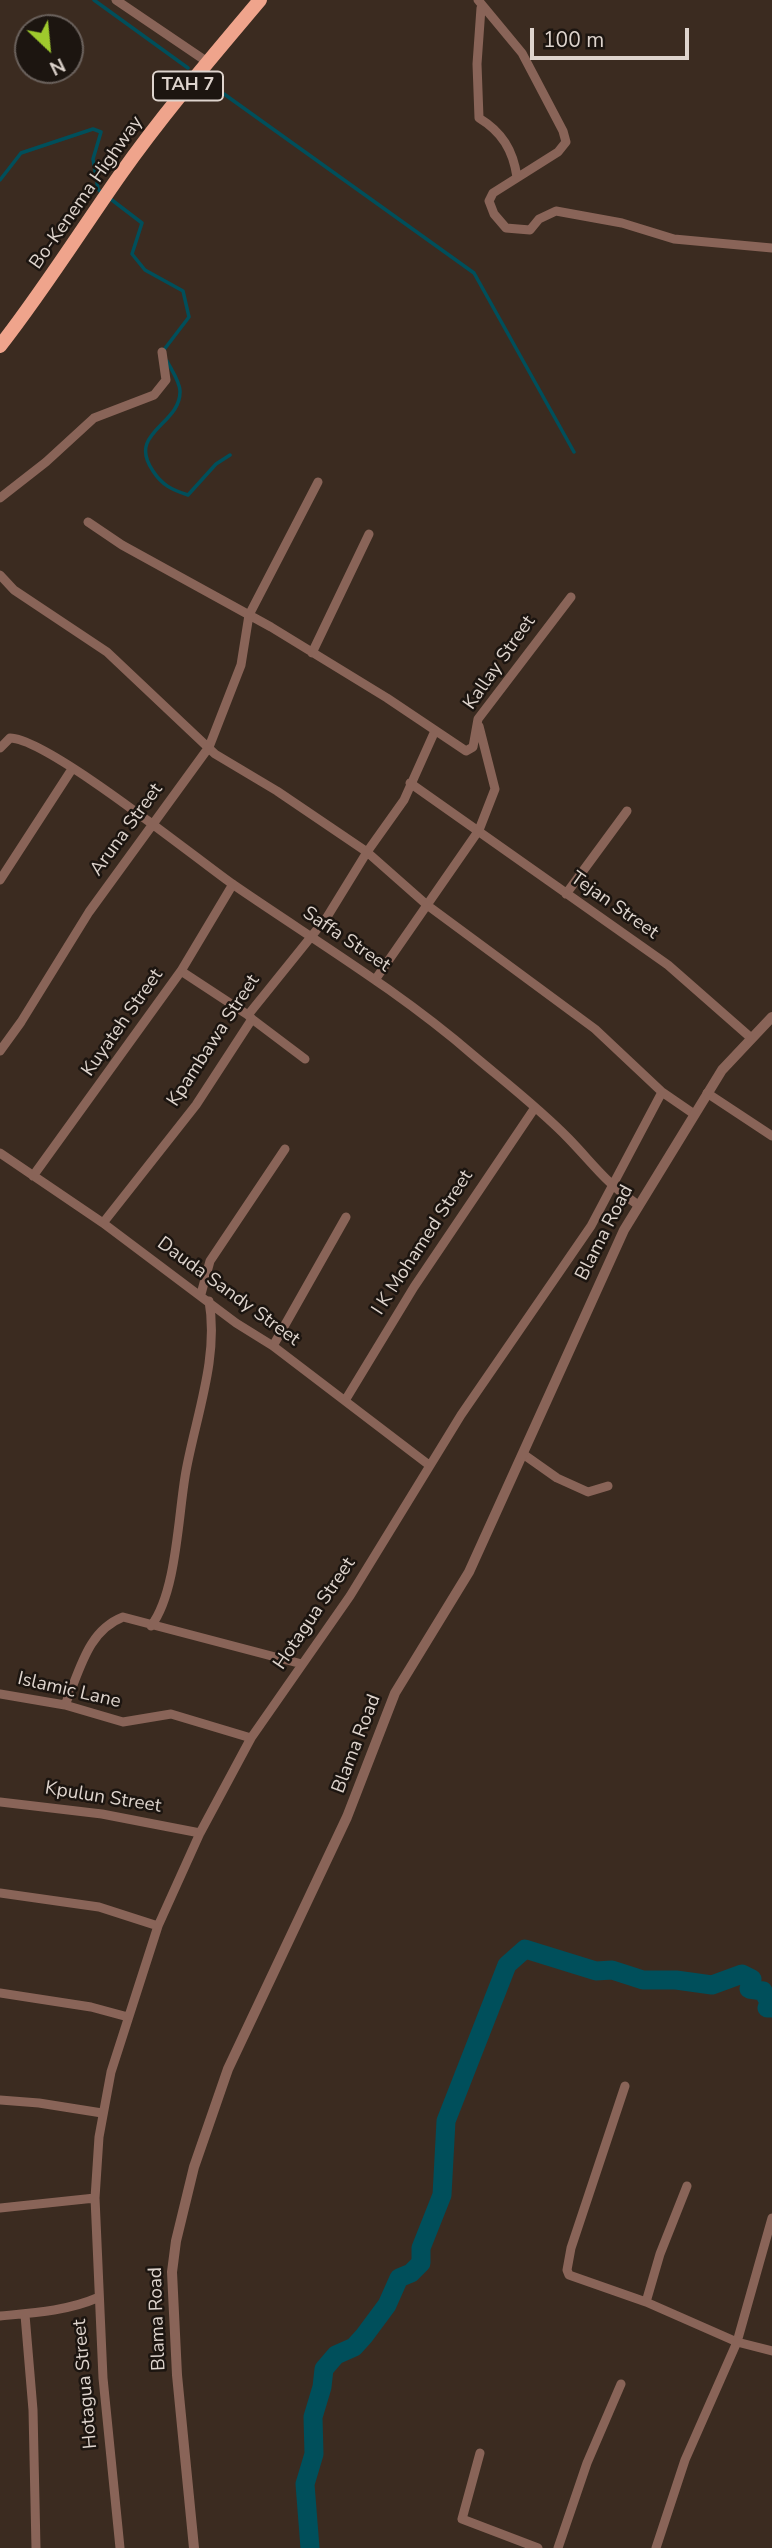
<!DOCTYPE html>
<html>
<head>
<meta charset="utf-8">
<style>
	body { margin:0 }
	#map { position:relative; width:772px; height:2548px; overflow:hidden; background:#3b2b20; font-family:"Nunito Sans",sans-serif }
	canvas { display:block }
	.north { position:absolute; left:14px; top:14px; width:70px; height:70px; box-sizing:border-box; background:#1c1510; border:2px solid #6a615c; border-radius:50%; rotate:154deg; font-size:19px; font-weight:700; line-height:28px; text-align:center; color:#ded4cd }
	.north::after { content:''; display:block; margin:auto; width:24px; height:32px; background:#9fca2d; clip-path:polygon(50% 0,100% 100%,50% 72%,0 100%) }
	.scale { position:absolute; left:530px; top:28px; width:159px; height:32px; box-sizing:border-box; border:4px solid #ded4cd; border-top:0; padding-left:9px; font-size:21px; line-height:24px; white-space:nowrap; color:#ded4cd; -webkit-text-stroke:5px #1c1510; paint-order:stroke }
</style>
</head>
<body>
<div id="map">
<canvas width="772" height="2548"></canvas>
<div class="north">N</div>
<div class="scale">100 m</div>
</div>
<script>
const g = document.querySelector('canvas').getContext('2d');
g.lineJoin = 'round';
function strokePath(path, color, width, dash) { g.strokeStyle = color; g.lineWidth = width; g.lineCap = dash ? 'butt' : 'round'; g.setLineDash(dash || []); g.stroke(path); }
function write(font, color, halo, rows, align = 'center') {
  g.font = font + ' "Nunito Sans",sans-serif'; g.lineWidth = 5; g.setLineDash([]); g.textBaseline = 'middle'; g.strokeStyle = halo; g.fillStyle = color; for (const [text, x, y, turn = 0] of rows) {
    g.save(); g.translate(x, y); g.rotate((+turn || 0) * Math.PI / 180); g.textAlign = isNaN(turn) ? turn : align; if (halo) g.strokeText(text, 0, 0); g.fillText(text, 0, 0); g.restore();
  }
}
const stream = new Path2D(`
	M 94,0 L 188,68
	M 224,94 L 474,273 L 574,452
	M 0,180 L 21,153 L 93,129 L 101,132 L 93,159 L 98,189 L 102,193
	M 108,197 L 142,223 L 132,254 L 145,270 L 183,291 L 189,317 L 163,351
	M 167,361 C 171,369 180,382 180,391 C 181,425 126,432 153,471 C 162,485 172,490 188,495 L 216,464 L 230,455`);
const river = new Path2D(`
	M 310,2548 L 305,2484 L 314,2454 L 313,2417 L 322,2387 L 324,2369 L 336,2355 L 354,2347 L 364,2336 L 387,2305 L 399,2278 L 411,2273 L 421,2263 L 421,2248 L 442,2195 L 446,2121 L 507,1965 L 525,1949 L 596,1971 L 612,1970 L 643,1980 L 676,1980 L 712,1985 L 742,1974 L 752,1979 L 749,1989 L 763,1991 L 769,2002 L 767,2008 L 772,2008`);
const minor = new Path2D(`
	M 116,0 L 206,61
	M 478,0 L 522,53 L 563,131 L 566,142 L 558,152 L 493,193 L 489,201 L 494,214 L 506,228 L 530,230 L 539,219 L 556,211 L 622,223 L 674,239 L 772,248
	M 481,8 L 477,64 L 479,118 C 502,132 513,150 517,177
	M 0,498 L 46,462 L 94,418 L 154,395 L 166,380 L 162,352
	M 88,522 L 122,545 L 271,627 L 387,698 L 466,751 L 473,747 L 478,719 L 571,597
	M 0,575 L 14,590 L 107,652 L 215,754 L 277,791 L 367,852 L 427,905 L 595,1029 L 662,1092 L 694,1114
	M 312,653 L 369,534
	M 0,748 L 10,738 C 47,738 193,856 231,883 C 312,939 398,990 473,1055 C 505,1082 540,1109 569,1139 C 595,1166 606,1183 638,1205
	M 410,783 L 668,965 L 750,1037
	M 0,880 L 72,769
	M 566,894 L 627,811
	M 181,971 L 248,1015
	M 375,980 L 479,830 L 495,789 L 479,726
	M 252,1019 L 305,1059
	M 0,1051 L 21,1022 L 89,912 L 209,747 L 241,665 L 249,615 L 318,482
	M 707,1093 L 772,1136
	M 0,1153 L 103,1223 L 236,1323 L 273,1346 L 429,1465
	M 33,1176 L 181,971 L 233,884
	M 103,1223 L 196,1105 L 252,1019 L 248,1015 L 327,917 L 367,852 L 404,800 L 434,733
	M 201,1294 L 210,1261 L 285,1149
	M 273,1346 L 346,1217
	M 346,1399 L 414,1287 L 534,1109
	M 523,1454 L 557,1478 L 588,1492 L 608,1486
	M 151,1626 C 177,1592 178,1514 186,1471 C 196,1416 219,1357 209,1301
	M 0,1694 L 65,1705 L 123,1722 L 171,1714 L 251,1738
	M 65,1705 C 80,1671 87,1631 123,1617 L 302,1664
	M 0,1802 L 102,1814 L 200,1833
	M 0,1893 L 99,1907 L 158,1926
	M 0,1993 L 91,2007 L 128,2017
	M 625,2086 L 571,2248 L 567,2270 L 569,2275 L 646,2302 L 737,2342 L 772,2351
	M 0,2100 L 39,2103 L 102,2113
	M 95,2198 L 99,2137 L 111,2072 L 158,1926 L 200,1833 L 251,1738 L 350,1596 L 461,1415 L 591,1226 L 662,1092
	M 0,2208 L 95,2198 L 103,2378 L 120,2548
	M 646,2302 L 660,2254 L 687,2186
	M 25,2315 L 33,2410 L 36,2548
	M 0,2316 C 32,2313 67,2311 97,2298
	M 480,2453 L 462,2519 L 538,2548
	M 558,2548 L 587,2463 L 621,2384
	M 656,2548 L 685,2460 L 737,2342 L 772,2218`);
const tertiary = new Path2D(`
	M 194,2548 L 177,2375 L 172,2272 L 176,2241 L 194,2167 L 228,2069 L 347,1817 L 395,1693 L 469,1572 L 624,1230 L 722,1070 L 772,1017`);
const trunk = new Path2D(`
	M 0,346 C 43,291 80,232 120,175 C 163,114 212,57 260,0`);
const shields = [
	[188,86,70]
];
const shieldNames = [
	["TAH 7",188,86]
];
const streetNames = [
	["Bo-Kenema Highway",87,193,-55],
	["Kallay Street",500,663,-55],
	["Aruna Street",127,830,-54],
	["Tejan Street",614,906,35],
	["Saffa Street",346,940,34],
	["Kuyateh Street",123,1023,-55],
	["Kpambawa Street",214,1041,-57],
	["Blama Road",605,1233,-63],
	["I K Mohamed Street",423,1243,-57],
	["Dauda Sandy Street",228,1292,36],
	["Hotagua Street",315,1614,-56],
	["Islamic Lane",69,1691,13],
	["Blama Road",357,1744,-69],
	["Kpulun Street",103,1798,9],
	["Blama Road",158,2319,-92],
	["Hotagua Street",86,2384,-95]
];
strokePath(stream, '#004f5b', 3.5);
strokePath(river, '#004f5b', 19);
strokePath(minor, '#896458', 9);
strokePath(tertiary, '#896458', 10);
strokePath(trunk, '#efa48c', 14);
for (const [x, y, w] of shields) { const box = new Path2D(); box.roundRect(x - w / 2, y - 14.5, w, 29, 5); g.fillStyle = '#1c1510'; g.fill(box); strokePath(box, '#ded4cd', 2); }
write('bold 18px', '#ded4cd', null, shieldNames);
write('19px', '#ded4cd', '#1c1510', streetNames);
</script>
</body>
</html>
